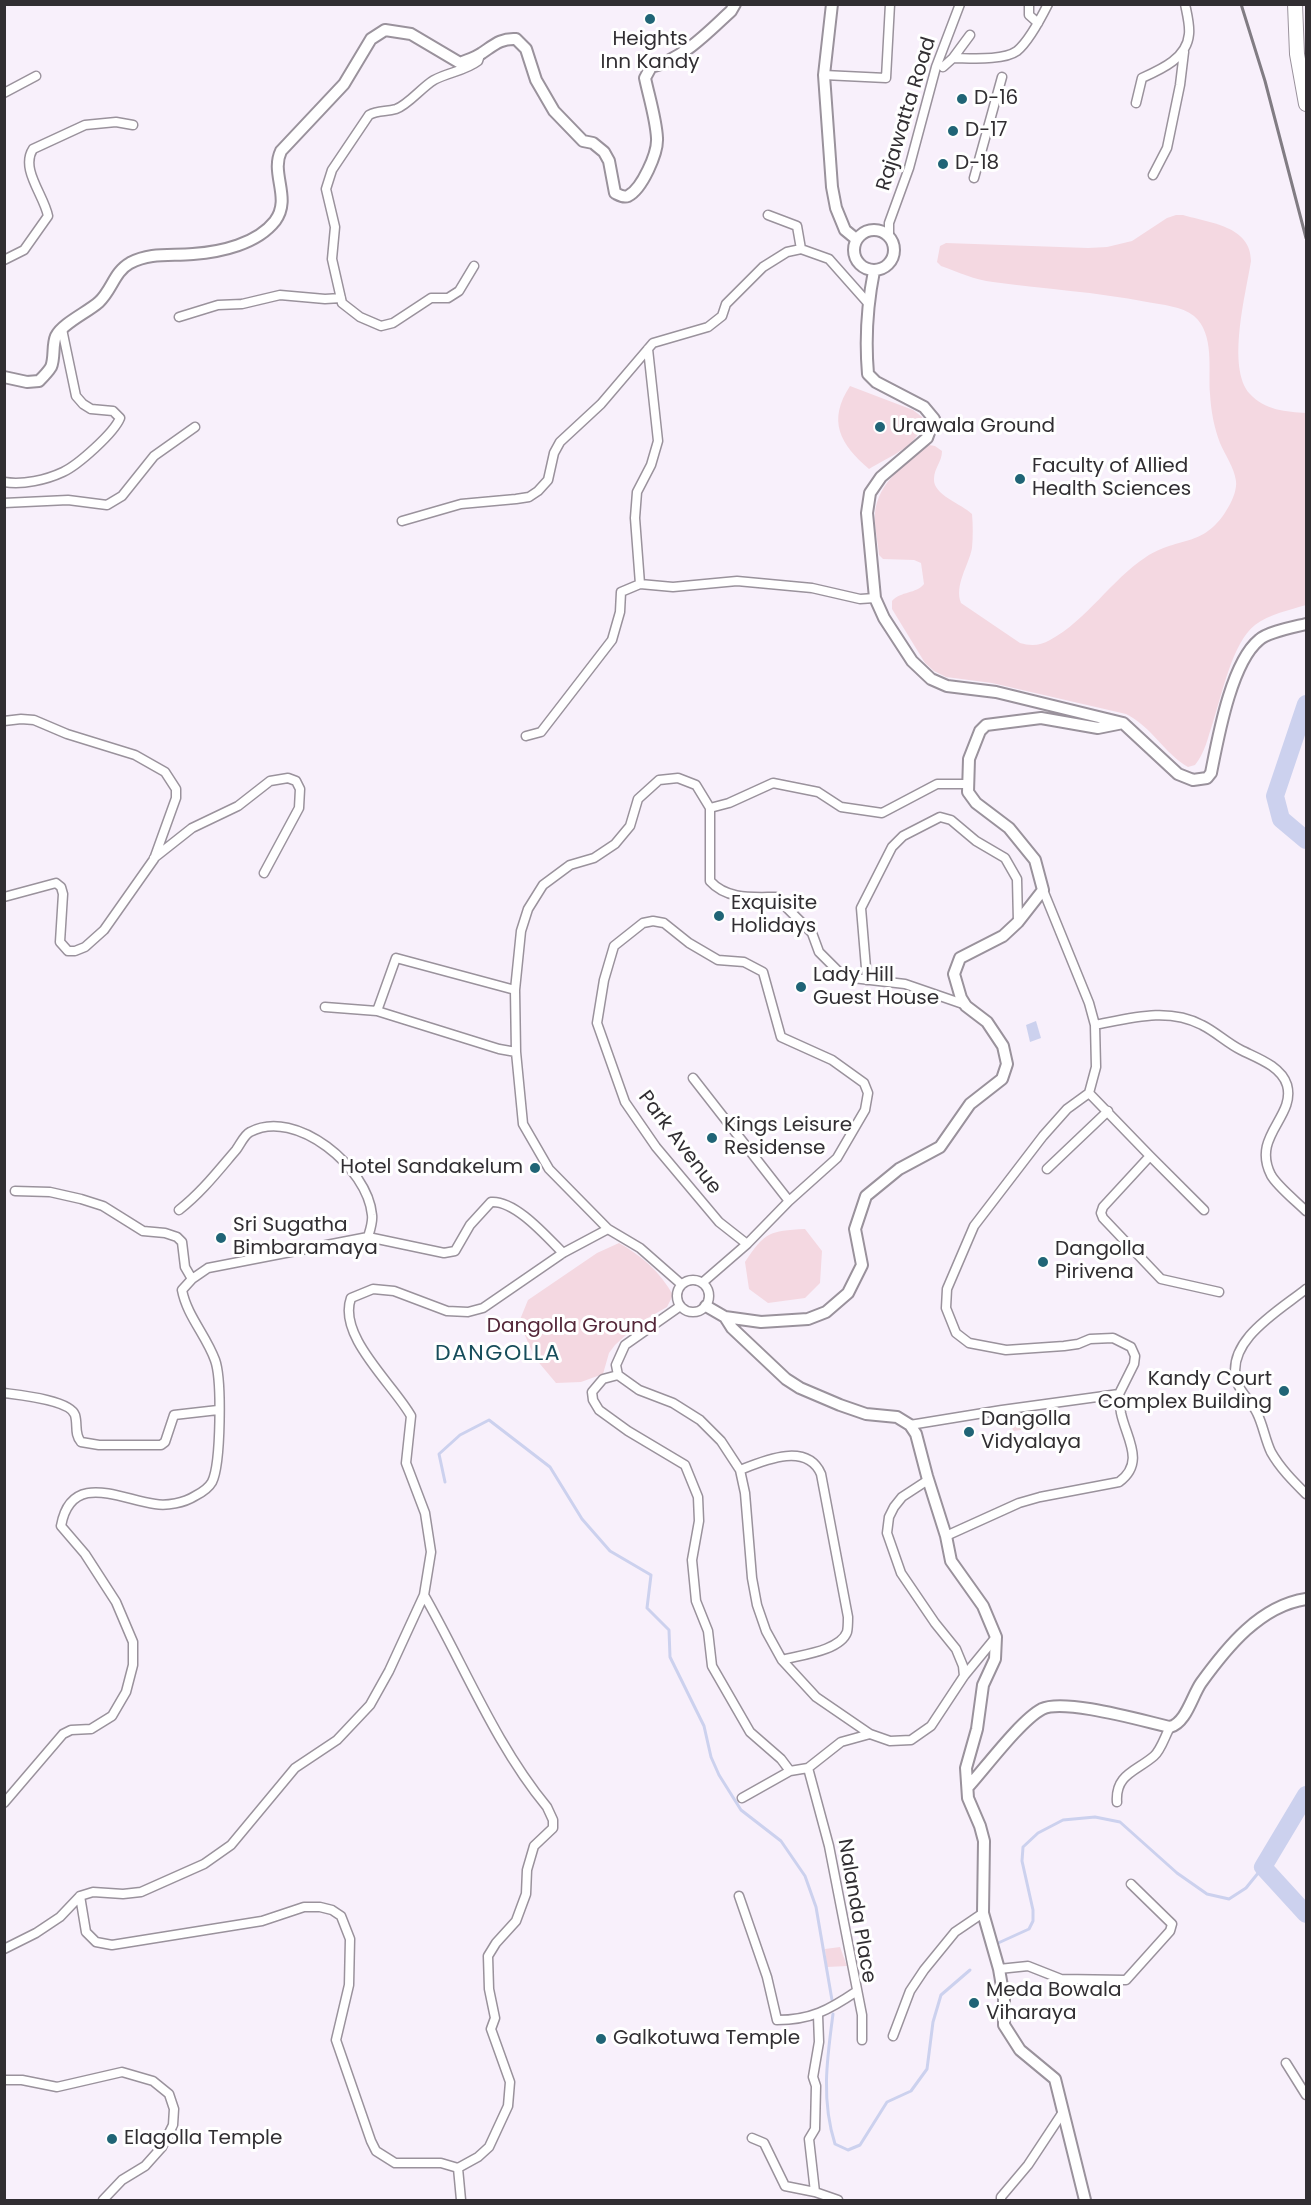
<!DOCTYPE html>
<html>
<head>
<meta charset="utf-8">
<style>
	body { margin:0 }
	#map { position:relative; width:1311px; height:2205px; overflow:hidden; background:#f8f0fb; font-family:Poppins,sans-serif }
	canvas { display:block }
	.frame { position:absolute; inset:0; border:6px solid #312e32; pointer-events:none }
</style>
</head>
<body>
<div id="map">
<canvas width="1311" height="2205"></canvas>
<div class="frame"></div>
</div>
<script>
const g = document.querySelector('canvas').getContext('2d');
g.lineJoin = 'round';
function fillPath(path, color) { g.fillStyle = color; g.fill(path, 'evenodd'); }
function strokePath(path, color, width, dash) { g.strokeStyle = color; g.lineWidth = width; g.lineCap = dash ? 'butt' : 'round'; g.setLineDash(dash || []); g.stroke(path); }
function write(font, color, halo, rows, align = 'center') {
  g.font = font + ' Poppins,sans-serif'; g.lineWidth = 6; g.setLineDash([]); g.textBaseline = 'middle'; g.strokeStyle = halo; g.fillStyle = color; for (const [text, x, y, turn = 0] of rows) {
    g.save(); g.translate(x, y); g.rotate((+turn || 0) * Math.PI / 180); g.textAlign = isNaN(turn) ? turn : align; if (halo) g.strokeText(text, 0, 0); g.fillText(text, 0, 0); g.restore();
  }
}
const green = new Path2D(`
	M 1176,215 L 1183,215 C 1210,223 1251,226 1251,261 C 1246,293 1226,368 1250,394 C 1264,410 1287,412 1306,413 L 1306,605 C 1290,610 1269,614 1255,625 C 1232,643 1222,695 1213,722 C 1208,737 1205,753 1195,765 L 1188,767 C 1164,753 1151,726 1126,714 L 992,683 L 946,677 L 934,671 L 925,663 L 892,609 L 892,601 C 901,591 916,594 924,584 L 921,563 L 914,560 L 883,559 L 879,555 C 878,542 874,526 875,513 C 878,482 906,463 929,445 L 935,446 L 942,451 C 942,462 934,468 934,479 C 933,495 962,504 972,514 C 973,525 973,537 972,548 C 969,565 954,585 961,603 L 1020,643 C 1030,646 1040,646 1050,640 C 1087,620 1111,580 1146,557 C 1180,535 1205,549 1229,506 C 1233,499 1237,489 1236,481 C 1234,467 1225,455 1220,443 C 1214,427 1211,411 1210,394 C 1208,370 1215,334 1194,316 C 1182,306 1162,305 1147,302 C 1096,292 1045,289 993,282 C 975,280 958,272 941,266 L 937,262 L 940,246 L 946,243 L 1088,248 L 1107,247 L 1132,241 L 1167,218 Z
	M 850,386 L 913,410 L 922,417 C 925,444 888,457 869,469 C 840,444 827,421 850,386 Z
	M 805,1229 L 822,1251 L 820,1283 L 805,1298 L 768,1303 L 749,1289 L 745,1262 C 765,1232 769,1231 805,1229 Z
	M 619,1243 C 642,1256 660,1272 673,1295 L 667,1307 L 639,1323 L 615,1345 L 609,1353 L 603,1374 L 581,1382 L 556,1383 L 535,1358 L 519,1322 L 528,1300 L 597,1253 Z
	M 1055,1415 L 1056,1426 L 1013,1431 L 1011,1420 Z
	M 840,1947 L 847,1966 L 827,1967 L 825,1949 Z`);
const water = new Path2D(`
	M 1036,1021 L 1041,1038 L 1030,1042 L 1026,1025 Z`);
const stream = new Path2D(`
	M 445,1482 L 439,1454 L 460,1435 L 489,1420 L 550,1467 L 582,1519 L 610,1551 L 651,1575 L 647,1608 L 669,1630 L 670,1657 L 704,1726 L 711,1757 L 719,1775 L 741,1810 L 781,1841 L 805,1876 L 816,1907 L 832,2000
	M 996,1944 L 1029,1929 L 1033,1921 L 1033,1910 L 1022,1861 L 1023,1847 L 1038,1833 L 1063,1820 L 1095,1817 L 1120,1822 L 1177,1873 L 1207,1894 L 1229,1899 L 1246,1888 L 1263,1867
	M 833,2014 C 827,2059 821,2100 835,2144 L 848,2150 L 860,2145 L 887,2102 L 911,2091 L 927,2069 L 933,2022 L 941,1995 L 970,1970`);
const river = new Path2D(`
	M 1306,704 L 1275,796 L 1281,819 L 1306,840
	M 1306,1795 L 1263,1867 L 1306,1914`);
const minor = new Path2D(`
	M 1029,4 L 1029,15 L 1038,23
	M 953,58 L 970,35
	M 943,67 L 953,58 C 969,58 1003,61 1017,51 C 1029,41 1041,18 1048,4
	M 824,75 L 886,78 L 890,4
	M 4,93 L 36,76
	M 1136,103 L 1142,78 C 1162,69 1187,58 1189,34 C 1190,25 1187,14 1185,4
	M 1153,175 L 1167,148 L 1180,85 L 1184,52
	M 974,178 L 1002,77
	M 768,215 L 797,226 L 801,249
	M 889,234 L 889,223 L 909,168 L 936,67 L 960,4
	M 4,260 L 24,250 L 48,216 C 44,195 20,169 33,149 L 85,125 L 116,122 L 133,125
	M 474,266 L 459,291 L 448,298 L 431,298 L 393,323 L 381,326 L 360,317 L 342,303 L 332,259 L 335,227 L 326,189 L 332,170 L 369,115 C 378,110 386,112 396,109 C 408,105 422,87 434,80 C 449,72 465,71 478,61 L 480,55
	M 179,317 L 218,305 L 242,304 L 280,295 L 325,299 L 341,298
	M 4,482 C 23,485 46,480 63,472 C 78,465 114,433 120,418 L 113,411 L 91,409 L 83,404 L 76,396 L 62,329
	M 4,503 L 68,500 L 107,505 L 122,496 L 154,456 L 195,427
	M 402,521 L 461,504 L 516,499 L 529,497 L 538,491 L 548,480 L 554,453 L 560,442 L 601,404 L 653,343 L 708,327 L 722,316 L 726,304 L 763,267 L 787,252 L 801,249 L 829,259 L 868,303
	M 640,584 L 635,518 L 637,492 L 651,465 L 658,441 L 648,349
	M 4,721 L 21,719 L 34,720 L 67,734 L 135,755 L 165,772 L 176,789 L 176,798 L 154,859 L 104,930 L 85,947 L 75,951 L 68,951 L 60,942 L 63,894 L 61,887 L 56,883 L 4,897
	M 526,736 L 541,732 L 612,640 L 620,612 L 621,592 L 640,584 L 673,587 L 737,581 L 812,588 L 860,599 L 875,598
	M 710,808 L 710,881 C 727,900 753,897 776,897 L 812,933 L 819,952 L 844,977 L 905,984 L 966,1005
	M 154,858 L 192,828 L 238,806 L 270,781 L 288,778 L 296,781 L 300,789 L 299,808 L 264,873
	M 1043,890 L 1089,1003 L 1095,1025 L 1096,1067 L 1089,1093 L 1067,1109 L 1043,1136 L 974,1226 L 947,1289 L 946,1308 L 956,1333 L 969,1343 L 1006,1350 L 1064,1346 L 1078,1344 L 1090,1339 L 1113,1338 L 1131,1347 L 1135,1356 L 1134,1364 L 1119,1394
	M 867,980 L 861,908 L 892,847 L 903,836 L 940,817 L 951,820 L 976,841 L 1005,858 L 1017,879 L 1018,922
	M 325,1007 L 377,1011 L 499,1049 L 516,1052
	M 377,1011 L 396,958 L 515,990
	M 1095,1025 C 1131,1018 1168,1007 1202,1025 C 1216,1032 1227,1043 1241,1050 C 1257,1058 1281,1066 1287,1085 C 1296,1117 1251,1136 1271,1175 C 1277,1186 1297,1202 1306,1211
	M 693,1078 L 789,1201
	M 1089,1093 L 1150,1156 L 1204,1210
	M 1150,1156 L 1103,1207 L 1101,1213 L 1103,1218 L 1161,1279 L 1219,1292
	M 1047,1169 L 1108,1111
	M 15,1191 L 50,1192 L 81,1199 L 103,1206 L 143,1231 L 165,1233 L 177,1237 L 182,1242 L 185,1267 L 192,1279
	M 179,1210 C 201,1193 218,1171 236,1150 C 240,1145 244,1135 250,1132 C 296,1107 368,1168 372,1215 C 373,1222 370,1230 368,1237
	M677 1296a16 16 0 1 1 32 0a16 16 0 1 1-32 0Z
	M 702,1283 L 747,1244 L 789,1201 L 837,1158 L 865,1110 L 868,1093 L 864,1083 L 832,1060 L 781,1037 L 763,972 L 744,962 L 718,960 L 689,943 L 664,923 L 653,921 L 643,923 L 614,946 L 604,980 L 597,1023 L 625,1102 L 656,1147 L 719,1222 L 747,1244
	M 681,1284 L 640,1248 L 608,1229 L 549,1169 L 523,1124 L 516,1052 L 515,990 L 521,931 L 528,909 L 543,885 L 570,865 L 594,858 L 615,844 L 630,826 L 638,799 L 659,780 L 678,778 L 696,785 L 710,808 L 729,803 L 773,783 L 818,792 L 841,807 L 882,813 L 937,784 L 968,784
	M 1306,1289 C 1280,1310 1224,1341 1237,1382 C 1241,1394 1252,1402 1257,1413 C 1263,1425 1265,1439 1271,1452 C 1280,1468 1293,1481 1306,1494
	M 679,1307 L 625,1345 L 616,1365 L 618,1375 L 639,1390 L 673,1403 L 700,1420 L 721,1441 L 740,1470 L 745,1493 L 752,1578 L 757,1605 L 766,1631 L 782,1660 L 816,1697 L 870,1734 L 890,1741 L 911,1740 L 931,1726 L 964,1676 L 996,1637
	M 618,1375 L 603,1379 L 592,1392 L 593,1400 L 599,1410 L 628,1431 L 685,1465 L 698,1497 L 699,1521 L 692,1560 L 696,1601 L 708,1631 L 712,1666 L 750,1732 L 781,1759 L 790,1771
	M 4,1393 C 19,1395 70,1400 75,1415 C 78,1425 74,1434 81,1442 L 99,1445 L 161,1445 L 165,1442 L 174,1415 L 218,1410
	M 910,1425 L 1002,1410 L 1119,1394
	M 740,1470 C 765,1460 807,1442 821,1474 L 848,1617 C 848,1621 848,1628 847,1632 C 840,1651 800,1655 782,1660
	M 928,1480 L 902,1497 L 894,1507 L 889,1517 L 887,1533 L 901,1573 L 935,1623 L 956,1649 L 963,1666 L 964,1676
	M 946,1536 L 1019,1503 L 1040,1497 L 1119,1482 C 1146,1462 1126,1438 1121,1413 C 1120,1407 1120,1401 1119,1394
	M 808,1768 L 829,1846 L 862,2015 L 862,2040
	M 742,1798 L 790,1771 L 808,1768 L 841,1742 L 870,1734
	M 1117,1802 C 1115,1774 1137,1771 1154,1756 C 1161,1750 1165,1736 1170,1727
	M 4,1803 L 63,1734 L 71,1730 L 91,1729 L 112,1716 L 126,1692 L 133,1665 L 133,1642 L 116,1602 L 85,1554 L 61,1526 C 71,1471 119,1499 155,1504 C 167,1506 184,1503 195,1496 C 201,1493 208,1489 212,1482 C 221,1464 222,1379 215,1360 C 206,1335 187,1316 182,1290 L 192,1279 L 208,1268 L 368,1237 L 444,1253 L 455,1251 L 470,1225 L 491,1202 C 515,1200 546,1236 563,1253
	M 80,1896 L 86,1932 L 96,1942 L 112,1945 L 262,1921 L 304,1907 L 320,1907 L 332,1910 L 341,1916 L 350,1939 L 349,1985 L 336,2040 L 371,2141 L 376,2151 L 395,2163 L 441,2163 L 458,2168 L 478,2157 L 489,2147 L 508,2106 L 510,2082 L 491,2029 L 495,2018 L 489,1989 L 488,1956 L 496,1943 L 516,1921 L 526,1894 L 527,1870 L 534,1846 L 553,1828 L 553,1820 L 547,1807 C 495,1744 464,1665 424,1595
	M 739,1896 L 767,1977 L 777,2020 C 811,2020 829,2010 857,1991
	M 4,1949 L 36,1933 L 60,1917 L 80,1896 L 93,1892 L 123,1894 L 141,1892 L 204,1864 L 231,1845 L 295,1768 L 337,1740 L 370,1705 L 389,1671 L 424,1595 L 431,1552 L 425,1513 L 406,1463 L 411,1416 C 394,1385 337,1336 351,1298 L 373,1289 L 394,1291 L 447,1311 L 468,1312 L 483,1308 L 563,1253 L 608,1229
	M 999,1969 L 1028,1966 L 1061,1979 L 1126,1980 L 1170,1931 L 1172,1924 L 1131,1884
	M 893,2036 L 910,1991 L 924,1970 L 955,1932 L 983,1913
	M 1286,2063 L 1306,2095
	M 4,2080 L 22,2080 L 57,2087 L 122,2072 L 153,2081 L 169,2094 L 174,2109 L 173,2125 L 162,2147 L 145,2166 L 122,2180 L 103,2200
	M 752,2138 L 764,2143 L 785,2186 L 815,2192 L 838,2200
	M 458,2168 L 461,2200
	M 815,2192 L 809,2139 L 815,2129 L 816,2086 L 813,2077 L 819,2042 L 818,2015
	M 1001,2200 L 1001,2197 L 1028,2165 L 1063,2112`);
const tertiary = new Path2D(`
	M 832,4 L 824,75 L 832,187 L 836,208 L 845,230 L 856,239
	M854 250a20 20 0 1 1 40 0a20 20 0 1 1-40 0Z
	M 874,271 C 867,306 865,339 868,374 L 876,382 L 924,407 L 934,419 L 927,438 L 881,477 L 870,493 L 867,513 L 875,598 L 884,618 L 912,661 L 931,679 L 947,686 L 996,692 L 1123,723 L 1178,774 L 1193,780 L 1207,778 L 1211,773 C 1218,738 1231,663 1259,640 C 1267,632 1294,627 1306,624
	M 4,377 L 27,382 L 39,381 C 43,377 48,372 51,367 C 55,358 52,345 56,336 C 63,323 88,312 99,302 C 112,290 114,272 130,263 C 151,252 171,256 193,254 C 221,252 257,244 275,221 C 292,198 270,174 281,151 L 344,84 L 371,39 L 385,30 L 411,34 L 460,63 C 467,60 475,58 482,53 C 494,45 501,38 516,39 L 526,49 L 536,80 L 554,111 L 583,141 L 593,143 L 604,152 L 609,161 L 615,193 C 619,195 623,198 628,196 C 642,189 658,153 657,138 C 656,119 649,97 645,78 L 651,67 C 683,59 707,33 731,11 L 735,4
	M 706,1306 L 725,1317 L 732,1328 L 786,1379 L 800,1388 L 840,1405 L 866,1414 L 897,1417 L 910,1425 L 916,1434 L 927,1476 L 946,1536 L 951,1561 L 983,1606 L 996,1637 L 995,1659 L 983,1685 L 977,1729 L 966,1768 L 968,1798 L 980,1826 L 984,1841 L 983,1913 L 999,1969 L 1004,1998 L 1004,2025 L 1020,2050 L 1055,2079 L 1085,2200
	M 725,1317 L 761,1322 L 808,1319 L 826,1312 L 848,1293 L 862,1265 L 855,1229 L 866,1196 L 899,1169 L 940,1147 L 970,1104 L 1002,1079 L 1007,1064 L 1003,1046 L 987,1022 L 966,1006 L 961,998 L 954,974 L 960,958 L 1003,936 L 1018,922 L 1043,890 L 1035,860 L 1009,828 L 976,803 L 968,792 L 969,759 L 980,731 L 986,725 L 1041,718 L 1098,728 L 1123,723
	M 968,1787 C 986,1767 1021,1720 1042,1709 C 1064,1698 1143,1721 1170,1727 C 1186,1723 1192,1696 1201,1683 C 1227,1647 1260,1606 1306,1599`);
const trunk = new Path2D(`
	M 1295,4 L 1297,54 L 1306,104`);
const rail = new Path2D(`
	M 1241,4 L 1265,81 L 1306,238`);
const markers = [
	[650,19,6,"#206476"],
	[962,99,6,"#206476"],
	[953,131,6,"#206476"],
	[943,164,6,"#206476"],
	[880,427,6,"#206476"],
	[1020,479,6,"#206476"],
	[719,916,6,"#206476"],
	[801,987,6,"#206476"],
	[712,1138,6,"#206476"],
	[535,1168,6,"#206476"],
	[221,1238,6,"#206476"],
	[1043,1262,6,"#206476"],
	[1284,1391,6,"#206476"],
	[969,1432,6,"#206476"],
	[974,2003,6,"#206476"],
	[601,2039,6,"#206476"],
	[112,2139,6,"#206476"]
];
const poiNames = [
	["Heights",650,40,"center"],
	["Inn Kandy",650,63,"center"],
	["D-16",974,99],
	["D-17",965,131],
	["D-18",955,164],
	["Urawala Ground",892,427],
	["Faculty of Allied",1032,467],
	["Health Sciences",1032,490],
	["Exquisite",731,904],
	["Holidays",731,927],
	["Lady Hill",813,976],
	["Guest House",813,999],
	["Kings Leisure",724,1126],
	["Residense",724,1149],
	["Hotel Sandakelum",523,1168,"right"],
	["Sri Sugatha",233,1226],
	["Bimbaramaya",233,1249],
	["Dangolla",1055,1250],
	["Pirivena",1055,1273],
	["Kandy Court",1272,1380,"right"],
	["Complex Building",1272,1403,"right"],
	["Dangolla",981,1420],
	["Vidyalaya",981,1443],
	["Meda Bowala",986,1991],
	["Viharaya",986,2014],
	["Galkotuwa Temple",613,2039],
	["Elagolla Temple",124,2139]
];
const streetNames = [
	["Rajawatta Road",907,114,-73],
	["Park Avenue",679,1143,53],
	["Nalanda Place",856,1911,80]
];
const parkNames = [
	["Dangolla Ground",572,1327]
];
const quarterNames = [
	["DANGOLLA",498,1354]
];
fillPath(green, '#f4d8e1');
fillPath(water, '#ccd1ee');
strokePath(stream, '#ccd1ee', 3);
strokePath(river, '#ccd1ee', 18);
strokePath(minor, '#9a929c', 11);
strokePath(tertiary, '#9a929c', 14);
strokePath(trunk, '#9a929c', 16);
strokePath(minor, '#fff', 8);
strokePath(tertiary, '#fff', 10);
strokePath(trunk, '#fff', 14);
strokePath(rail, '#817c83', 3);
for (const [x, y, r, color] of markers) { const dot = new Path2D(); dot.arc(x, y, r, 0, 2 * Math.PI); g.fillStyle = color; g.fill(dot); strokePath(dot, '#fff', 2); }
write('20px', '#312e32', '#fff', poiNames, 'left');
write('20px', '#312e32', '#fff', streetNames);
write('20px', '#542739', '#fff', parkNames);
g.letterSpacing = '1.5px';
write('22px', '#174d5b', '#fff', quarterNames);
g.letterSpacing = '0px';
</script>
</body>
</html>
